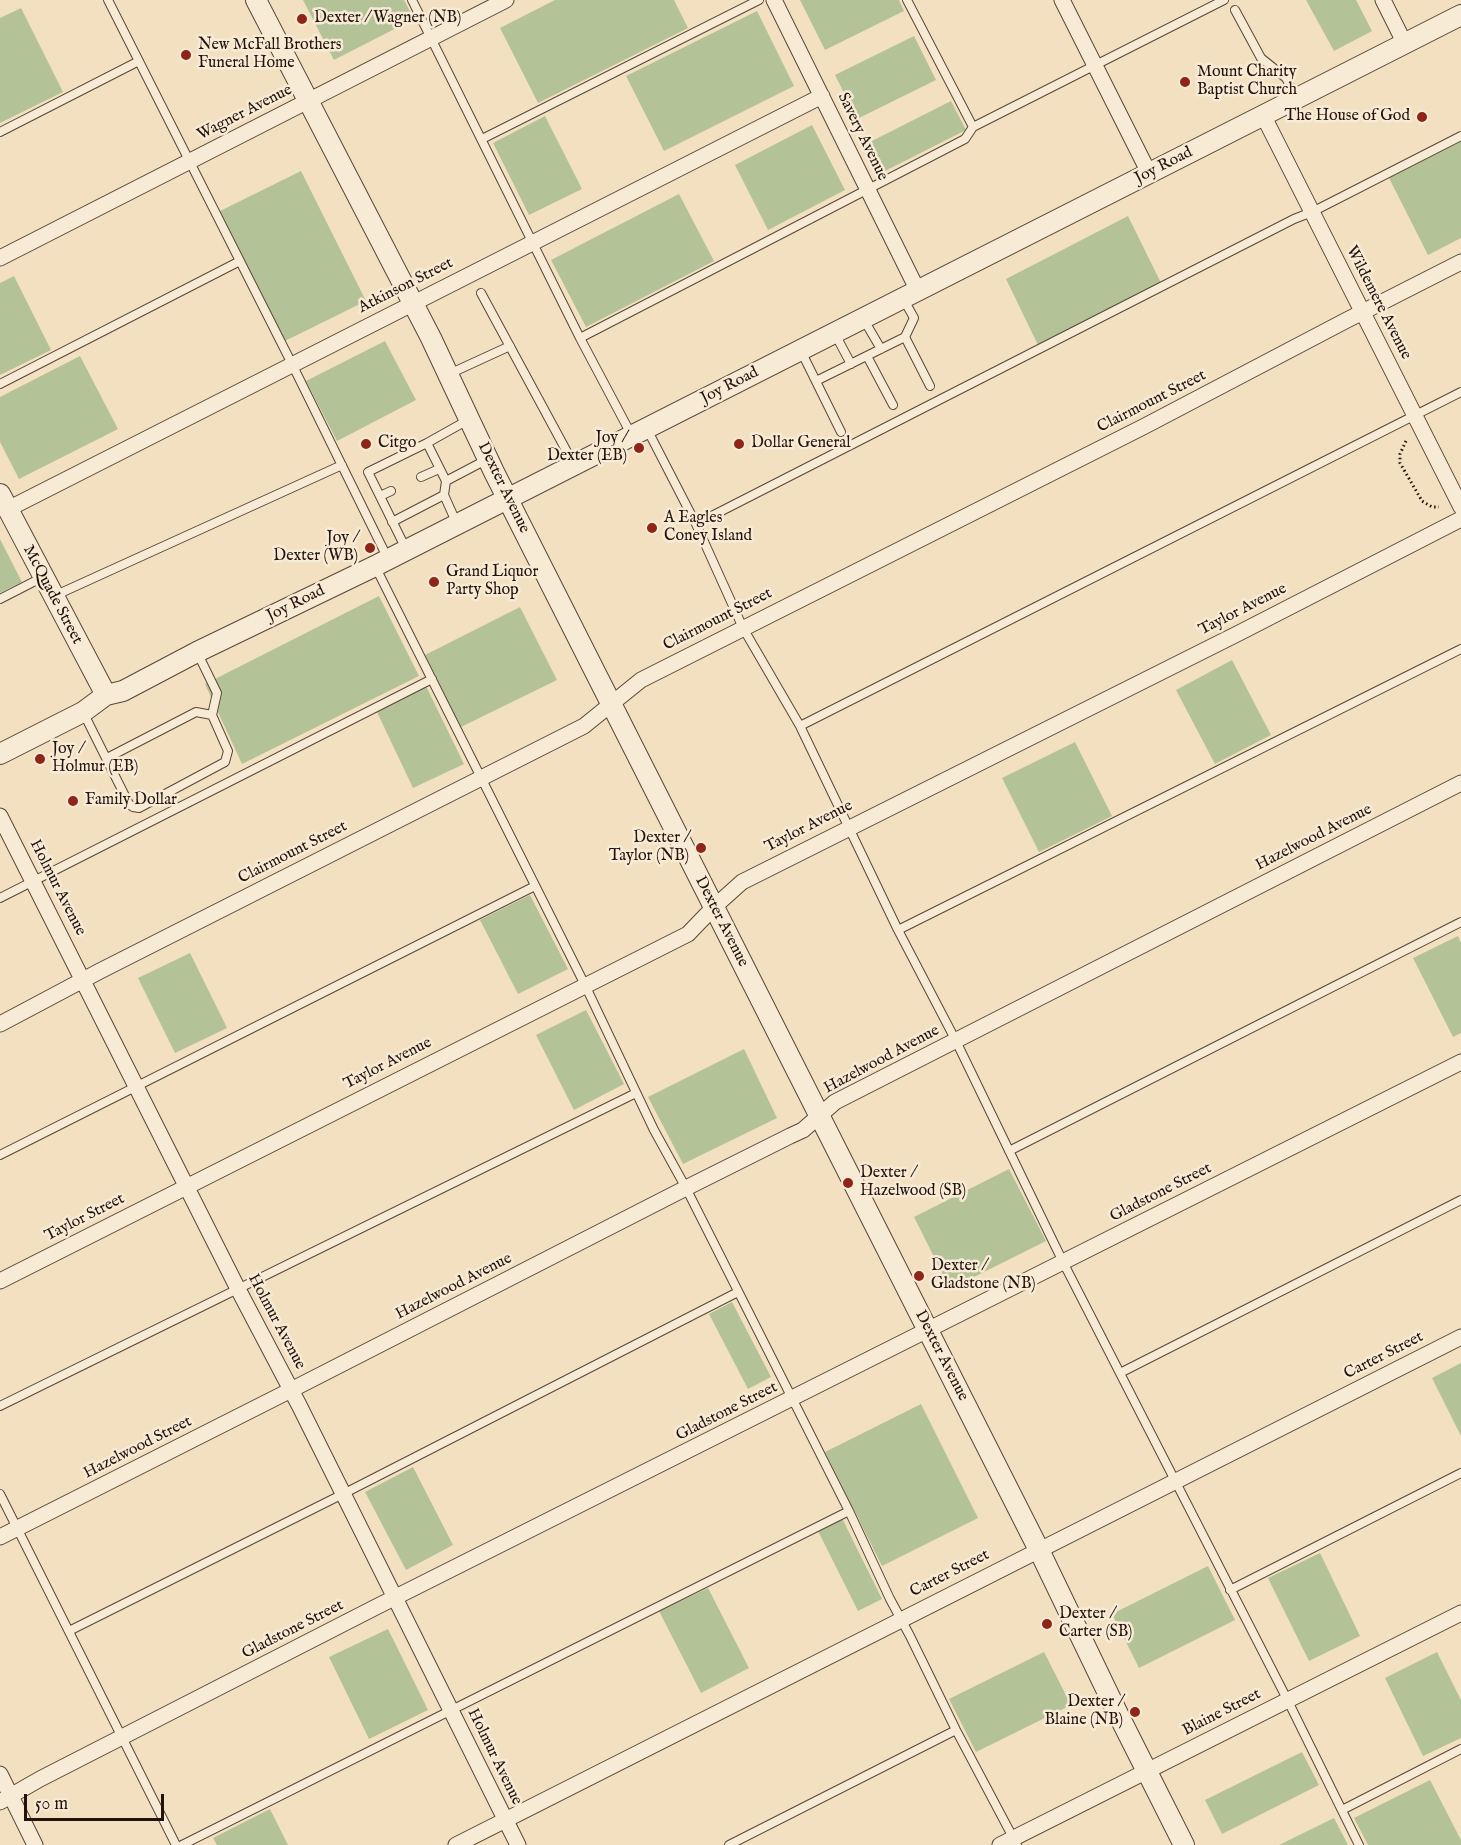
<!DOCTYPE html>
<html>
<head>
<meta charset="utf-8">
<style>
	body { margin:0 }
	#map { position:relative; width:1461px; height:1845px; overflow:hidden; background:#f2e0c0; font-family:"IM FELL English",serif }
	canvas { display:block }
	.scale { position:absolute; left:24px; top:1794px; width:140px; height:27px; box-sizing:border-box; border:3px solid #23120b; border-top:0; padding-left:8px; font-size:18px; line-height:21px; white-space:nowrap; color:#23120b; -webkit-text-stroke:4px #f7ebd6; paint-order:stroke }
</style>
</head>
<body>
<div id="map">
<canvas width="1461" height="1845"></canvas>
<div class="scale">50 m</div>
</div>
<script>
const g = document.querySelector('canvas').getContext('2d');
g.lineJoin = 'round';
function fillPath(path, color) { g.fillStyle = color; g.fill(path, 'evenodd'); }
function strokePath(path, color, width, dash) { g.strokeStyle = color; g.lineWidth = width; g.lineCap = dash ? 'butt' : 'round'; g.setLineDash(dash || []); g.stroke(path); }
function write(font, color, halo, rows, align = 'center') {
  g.font = font + ' "IM FELL English",serif'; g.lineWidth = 5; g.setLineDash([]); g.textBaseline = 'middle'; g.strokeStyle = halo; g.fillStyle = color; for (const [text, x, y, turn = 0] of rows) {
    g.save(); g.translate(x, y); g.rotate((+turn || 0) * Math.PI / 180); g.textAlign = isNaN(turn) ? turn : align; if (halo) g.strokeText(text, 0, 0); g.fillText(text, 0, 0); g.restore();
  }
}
const green = new Path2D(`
	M 303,0 L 404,0 L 414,19 L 334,60 Z
	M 555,0 L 674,0 L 688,28 L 538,103 L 500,28 Z
	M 800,0 L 899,0 L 904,11 L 825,50 Z
	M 1306,0 L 1356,0 L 1372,31 L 1334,51 Z
	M 21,8 L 63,92 L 0,123 L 0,18 Z
	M 757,11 L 794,86 L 664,151 L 626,76 Z
	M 914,36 L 936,80 L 857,119 L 835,75 Z
	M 951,101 L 966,130 L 885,171 L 870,142 Z
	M 545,116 L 582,189 L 529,215 L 493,143 Z
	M 812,125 L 845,190 L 768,230 L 735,165 Z
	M 1461,141 L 1461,238 L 1428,255 L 1389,178 Z
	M 301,171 L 366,301 L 285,341 L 220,211 Z
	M 679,194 L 714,261 L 586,327 L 551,260 Z
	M 1128,216 L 1161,283 L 1038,345 L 1006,279 Z
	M 14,276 L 51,350 L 0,375 L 0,283 Z
	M 385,341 L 416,400 L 337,441 L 306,381 Z
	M 80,356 L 118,429 L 19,479 L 0,442 L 0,397 Z
	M 0,539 L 22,582 L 0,593 Z
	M 379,596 L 419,676 L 242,764 L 205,684 Z
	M 520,607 L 557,680 L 461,727 L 425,655 Z
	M 1232,660 L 1271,735 L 1215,764 L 1176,690 Z
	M 426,686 L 464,764 L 413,788 L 376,710 Z
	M 1075,742 L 1112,816 L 1039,852 L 1002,778 Z
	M 530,895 L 568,969 L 518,994 L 480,920 Z
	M 1458,936 L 1461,943 L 1461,1033 L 1453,1037 L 1413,958 Z
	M 190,953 L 227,1028 L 175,1053 L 138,978 Z
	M 586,1010 L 624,1084 L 574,1110 L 536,1035 Z
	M 744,1049 L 777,1118 L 683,1164 L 648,1097 Z
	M 1009,1169 L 1046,1241 L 950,1289 L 914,1217 Z
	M 732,1302 L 771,1377 L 748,1389 L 709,1314 Z
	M 1461,1363 L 1461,1436 L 1432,1378 Z
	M 921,1404 L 978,1518 L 882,1566 L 825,1452 Z
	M 413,1467 L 453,1545 L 406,1570 L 365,1492 Z
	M 842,1518 L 882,1599 L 858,1611 L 818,1531 Z
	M 1320,1553 L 1360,1636 L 1309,1661 L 1268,1578 Z
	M 1208,1566 L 1235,1620 L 1139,1668 L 1112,1614 Z
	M 708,1588 L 749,1668 L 701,1693 L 659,1611 Z
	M 388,1629 L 428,1710 L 369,1739 L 329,1657 Z
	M 1044,1652 L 1071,1705 L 976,1752 L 949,1699 Z
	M 1437,1652 L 1461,1700 L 1461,1738 L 1423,1756 L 1385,1678 Z
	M 1302,1752 L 1319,1785 L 1222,1834 L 1205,1800 Z
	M 1430,1780 L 1461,1840 L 1461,1845 L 1368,1845 L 1354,1818 Z
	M 270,1809 L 288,1845 L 217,1845 L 213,1838 Z
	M 1334,1818 L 1348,1845 L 1279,1845 Z`);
const path = new Path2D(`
	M 1406,441 L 1400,454 L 1400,463 L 1422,501 L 1432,507 L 1439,507`);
const service = new Path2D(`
	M 108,0 L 292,364 L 388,559
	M 412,0 L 580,338 L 965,139 L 973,127 L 1224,0
	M 907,0 L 973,127
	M 1235,10 L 1261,58 L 1286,78 L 1296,97
	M 0,132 L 139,61
	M 482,139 L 759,0
	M 481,293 L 573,463
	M 904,300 L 914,318 L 905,337 L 930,386
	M 864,320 L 881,349
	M 835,334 L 851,364
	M 580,338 L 631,434
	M 801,351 L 841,432
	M 867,356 L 893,405
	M 449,374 L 510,346
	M 816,381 L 905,337
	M 0,384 L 240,261
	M 468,420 L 427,443 L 446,481 L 486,460
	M 647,429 L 696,524 L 743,628 L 800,726 L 898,930 L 956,1041 L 1063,1262 L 1288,1701 L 1359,1845
	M 421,477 L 439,469
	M 444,495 L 457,524
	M 380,496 L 391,491
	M 392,522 L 444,495 L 446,481
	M 696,524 L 1294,219 L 1312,212 L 1461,136
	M 406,549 L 368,472 L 427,443
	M 376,568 L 585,985 L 654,1130 L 686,1188 L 849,1511 L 890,1599 L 910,1636 L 956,1730 L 1017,1845
	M 54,596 L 342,465
	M 0,599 L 43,577
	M 84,714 L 129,804 L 133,807 L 139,808 L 225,762 L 228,751 L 212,715 L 217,693 L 198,654
	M 800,726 L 1461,392
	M 107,758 L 196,712 L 212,715
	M 0,898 L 432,679
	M 898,930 L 1461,649
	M 1009,1151 L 1461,922
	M 0,1155 L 535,886
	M 1120,1373 L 1461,1200
	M 0,1406 L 636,1093
	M 0,1494 L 176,1845
	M 1230,1590 L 1461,1473
	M 69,1631 L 343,1494 L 738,1292
	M 1342,1810 L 1461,1749
	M 182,1845 L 849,1511
	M 729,1845 L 956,1730`);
const minor = new Path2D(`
	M 774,0 L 918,291
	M 1062,0 L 1149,173
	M 1383,0 L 1405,44
	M 1263,115 L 1461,507
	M 0,258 L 506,0
	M 8,509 L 822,96
	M 0,816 L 238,1289 L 299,1405 L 518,1845
	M 0,1024 L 100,971 L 584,726 L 641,680 L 1143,427 L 1345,321 L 1461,262
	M 0,1281 L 688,934 L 713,908 L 742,882 L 1239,633 L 1461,519
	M 0,1537 L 291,1390 L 686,1188 L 790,1136 L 803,1130 L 835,1102 L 1461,783
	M 0,1774 L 35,1845
	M 0,1802 L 40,1779 L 376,1607 L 1461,1062
	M 456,1845 L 1461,1337
	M 1000,1845 L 1461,1613`);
const tertiary = new Path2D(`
	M 256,0 L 431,338 L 494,472 L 1039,1550 L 1118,1714 L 1184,1845
	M 0,494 L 106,695
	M 0,754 L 83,712 L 106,695 L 123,691 L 197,652 L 375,566 L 1461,15`);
const markers = [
	[302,19,6,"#8f2418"],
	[186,55,6,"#8f2418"],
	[1185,82,6,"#8f2418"],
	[1422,117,6,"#8f2418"],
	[366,444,6,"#8f2418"],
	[739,444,6,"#8f2418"],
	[639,448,6,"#8f2418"],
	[652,528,6,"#8f2418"],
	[370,548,6,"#8f2418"],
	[434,582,6,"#8f2418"],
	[40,759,6,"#8f2418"],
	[73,801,6,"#8f2418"],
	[701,848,6,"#8f2418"],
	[848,1183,6,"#8f2418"],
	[919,1276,6,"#8f2418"],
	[1047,1624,6,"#8f2418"],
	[1135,1712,6,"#8f2418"]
];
const poiNames = [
	["Dexter / Wagner (NB)",314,19],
	["New McFall Brothers",198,46],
	["Funeral Home",198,64],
	["Mount Charity",1197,73],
	["Baptist Church",1197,91],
	["The House of God",1410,117,"right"],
	["Joy /",627,439,"right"],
	["Dexter (EB)",627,457,"right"],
	["Citgo",378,444],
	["Dollar General",751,444],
	["A Eagles",664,519],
	["Coney Island",664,537],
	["Joy /",358,539,"right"],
	["Dexter (WB)",358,557,"right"],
	["Grand Liquor",446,573],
	["Party Shop",446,591],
	["Joy /",52,750],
	["Holmur (EB)",52,768],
	["Family Dollar",85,801],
	["Dexter /",689,839,"right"],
	["Taylor (NB)",689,857,"right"],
	["Dexter /",860,1174],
	["Hazelwood (SB)",860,1192],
	["Dexter /",931,1267],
	["Gladstone (NB)",931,1285],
	["Dexter /",1059,1615],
	["Carter (SB)",1059,1633],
	["Dexter /",1123,1703,"right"],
	["Blaine (NB)",1123,1721,"right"]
];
const streetNames = [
	["Wagner Avenue",245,113,-27],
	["Savery Avenue",862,137,64],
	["Joy Road",1164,166,-27],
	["Atkinson Street",406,286,-27],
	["Wildemere Avenue",1378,303,63],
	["Joy Road",730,386,-27],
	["Clairmount Street",1152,402,-27],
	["Dexter Avenue",503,488,64],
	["McQuade Street",52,595,62],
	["Joy Road",296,604,-26],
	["Taylor Avenue",1243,610,-27],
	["Clairmount Street",718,620,-27],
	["Taylor Avenue",809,827,-27],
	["Hazelwood Avenue",1314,838,-27],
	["Clairmount Street",293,853,-27],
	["Holmur Avenue",57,888,63],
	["Dexter Avenue",721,922,63],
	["Hazelwood Avenue",882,1060,-28],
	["Taylor Avenue",388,1064,-27],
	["Gladstone Street",1161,1193,-27],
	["Taylor Street",85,1218,-27],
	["Hazelwood Avenue",454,1287,-27],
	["Holmur Avenue",276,1322,62],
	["Dexter Avenue",941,1356,63],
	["Carter Street",1384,1356,-27],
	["Gladstone Street",727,1412,-27],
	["Hazelwood Street",138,1448,-27],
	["Carter Street",950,1574,-27],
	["Gladstone Street",293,1630,-27],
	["Blaine Street",1222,1713,-27],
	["Holmur Avenue",494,1757,64]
];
fillPath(green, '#b4c397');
strokePath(service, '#574638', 10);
strokePath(minor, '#574638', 17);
strokePath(tertiary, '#574638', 22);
strokePath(path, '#23120b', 3, [1.5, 3]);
strokePath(service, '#f7ebd6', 8);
strokePath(minor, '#f7ebd6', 15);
strokePath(tertiary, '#f7ebd6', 20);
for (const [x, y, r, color] of markers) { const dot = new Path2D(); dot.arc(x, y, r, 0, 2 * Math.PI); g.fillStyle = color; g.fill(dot); strokePath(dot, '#f7ebd6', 2); }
write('16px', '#23120b', '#f7ebd6', poiNames, 'left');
write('16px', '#23120b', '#f7ebd6', streetNames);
</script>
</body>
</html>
